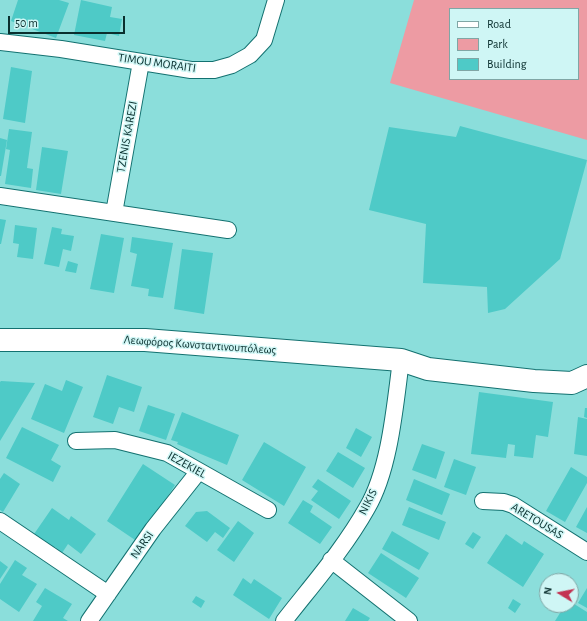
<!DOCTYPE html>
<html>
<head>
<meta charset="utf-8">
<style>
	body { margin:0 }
	#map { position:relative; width:587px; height:621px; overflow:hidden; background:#8bdedb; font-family:"Alegreya Sans",sans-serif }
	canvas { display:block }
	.legend { position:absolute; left:449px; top:8px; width:130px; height:72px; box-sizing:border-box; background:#cff6f5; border:1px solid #80a6a5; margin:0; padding:5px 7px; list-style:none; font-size:12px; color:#0a2f2e }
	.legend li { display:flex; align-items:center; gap:8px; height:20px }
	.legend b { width:20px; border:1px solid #80a6a5 }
	.north { position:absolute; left:539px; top:573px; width:40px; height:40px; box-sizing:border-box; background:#cff6f5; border:1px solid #80a6a5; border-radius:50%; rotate:280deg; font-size:11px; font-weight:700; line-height:16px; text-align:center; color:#0a2f2e }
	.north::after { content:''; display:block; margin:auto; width:14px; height:18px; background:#c33352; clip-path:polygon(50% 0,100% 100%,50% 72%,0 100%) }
	.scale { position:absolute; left:8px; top:16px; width:117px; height:18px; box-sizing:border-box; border:2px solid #0a2f2e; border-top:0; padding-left:5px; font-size:12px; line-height:14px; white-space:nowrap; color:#0a2f2e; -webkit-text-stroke:3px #cff6f5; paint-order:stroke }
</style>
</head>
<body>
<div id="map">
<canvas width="587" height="621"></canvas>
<ul class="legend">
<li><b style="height:5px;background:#fff"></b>Road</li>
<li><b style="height:11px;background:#ed9ba3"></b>Park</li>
<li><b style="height:11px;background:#4ecac7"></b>Building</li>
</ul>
<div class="north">N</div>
<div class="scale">50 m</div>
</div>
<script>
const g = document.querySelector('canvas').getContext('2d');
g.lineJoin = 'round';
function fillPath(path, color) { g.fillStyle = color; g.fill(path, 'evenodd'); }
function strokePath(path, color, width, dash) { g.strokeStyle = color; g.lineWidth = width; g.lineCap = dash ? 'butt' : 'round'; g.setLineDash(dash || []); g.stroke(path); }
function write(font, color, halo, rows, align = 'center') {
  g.font = font + ' "Alegreya Sans",sans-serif'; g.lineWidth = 3; g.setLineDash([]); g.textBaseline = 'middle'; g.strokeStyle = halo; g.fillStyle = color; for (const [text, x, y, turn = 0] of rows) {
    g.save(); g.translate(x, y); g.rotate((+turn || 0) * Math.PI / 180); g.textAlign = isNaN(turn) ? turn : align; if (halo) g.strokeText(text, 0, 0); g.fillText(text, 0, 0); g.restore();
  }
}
const green = new Path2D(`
	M 414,0 L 587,0 L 587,140 L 390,83 ZM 450,9 L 578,9 L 578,79 L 450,79 Z`);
const building = new Path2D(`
	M 18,0 L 59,0 L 69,3 L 56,38 L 11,21 Z
	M 81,0 L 112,7 L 110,17 L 122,19 L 119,36 L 107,33 L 105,41 L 74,35 Z
	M 11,67 L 32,71 L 25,123 L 3,119 Z
	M 460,126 L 587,160 L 560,259 L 505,309 L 488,313 L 487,287 L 423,283 L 426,224 L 369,210 L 389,127 L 456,137 Z
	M 9,129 L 32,132 L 27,168 L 33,169 L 31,188 L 5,184 L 10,150 L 6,149 Z
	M 0,138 L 7,140 L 1,176 L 0,176 Z
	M 42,147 L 68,151 L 61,194 L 36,190 Z
	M 0,219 L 6,220 L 1,244 L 0,244 Z
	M 15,225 L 37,228 L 33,259 L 17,257 L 19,244 L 13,243 Z
	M 52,227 L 62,229 L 61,234 L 74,236 L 71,251 L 63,249 L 59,267 L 44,264 Z
	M 101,234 L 124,238 L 114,293 L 90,289 Z
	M 132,237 L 173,243 L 163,298 L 148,296 L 149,289 L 131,286 L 137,254 L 130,252 Z
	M 182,249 L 213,253 L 204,314 L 174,309 Z
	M 68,261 L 78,264 L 76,273 L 65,271 Z
	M 107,375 L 142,387 L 134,412 L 119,407 L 113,424 L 93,417 Z
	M 66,380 L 83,387 L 64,433 L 31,419 L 45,384 L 62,391 Z
	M 1,381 L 35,383 L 0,441 L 0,382 Z
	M 479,392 L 553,402 L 548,437 L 536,435 L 533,458 L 514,456 L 515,445 L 508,444 L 506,458 L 471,454 Z
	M 148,405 L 175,414 L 166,440 L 139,431 Z
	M 585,408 L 587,408 L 587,418 L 584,417 Z
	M 182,412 L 239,435 L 227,465 L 177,444 L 178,442 L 171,440 Z
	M 578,417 L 587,419 L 587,456 L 574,454 Z
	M 22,427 L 59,445 L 51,460 L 61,466 L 53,482 L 6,458 Z
	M 356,428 L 372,437 L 361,457 L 346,448 Z
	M 264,442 L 306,467 L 284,506 L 242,480 Z
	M 422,444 L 445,452 L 436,479 L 412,470 Z
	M 338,452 L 365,468 L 353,488 L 326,471 Z
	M 454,459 L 476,467 L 466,495 L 444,487 Z
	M 143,464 L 175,485 L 138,542 L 107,521 Z
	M 571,467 L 587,477 L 587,483 L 565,522 L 546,511 Z
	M 4,473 L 20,484 L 3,512 L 0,510 L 0,479 Z
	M 318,479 L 351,501 L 339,519 L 311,500 L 318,491 L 312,487 Z
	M 414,479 L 450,494 L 442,515 L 406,500 Z
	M 303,500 L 313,506 L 310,512 L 332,527 L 320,544 L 288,523 Z
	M 409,507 L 446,522 L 439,540 L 402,525 Z
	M 587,507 L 587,533 L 576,527 Z
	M 52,508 L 69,520 L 71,516 L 96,534 L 81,554 L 68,544 L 62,553 L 55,547 L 52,551 L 32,537 Z
	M 207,511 L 230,528 L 223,538 L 215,532 L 207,542 L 185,526 L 196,512 Z
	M 238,521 L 254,533 L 234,562 L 217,550 Z
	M 392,531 L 429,553 L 419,570 L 382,549 Z
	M 473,532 L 481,537 L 473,549 L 465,544 Z
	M 506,534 L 522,545 L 524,541 L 544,554 L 523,587 L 487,563 Z
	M 381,553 L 419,578 L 406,598 L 368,573 Z
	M 15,560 L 27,568 L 22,575 L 37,584 L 19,612 L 0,599 L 0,584 Z
	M 0,561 L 8,567 L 0,579 Z
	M 243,578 L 251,584 L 254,579 L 282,598 L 269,619 L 233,595 Z
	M 45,588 L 72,604 L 63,618 L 68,621 L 33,621 L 42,606 L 36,602 Z
	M 587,588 L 587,608 L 578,603 Z
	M 196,596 L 205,601 L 201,608 L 192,602 Z
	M 513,599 L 521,604 L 515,613 L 508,608 Z
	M 571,602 L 587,612 L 587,621 L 555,621 L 565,605 L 571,605 Z
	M 353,608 L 370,618 L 368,621 L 345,621 Z`);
const street = new Path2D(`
	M 0,42 L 61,49 L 191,70 L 214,70 L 232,65 L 250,55 L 264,40 L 276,0
	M 0,196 L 228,230
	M 114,213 L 141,62
	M 76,441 L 115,440 L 167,453 L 268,510
	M 483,501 L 504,502 L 513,505 L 587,552
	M 0,521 L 108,594
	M 331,560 L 409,621
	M 89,621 L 153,529 L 199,471
	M 284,621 C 312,585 344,549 367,508 C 390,469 395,405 401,360`);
const secondary = new Path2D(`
	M 0,340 L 145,340 L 401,360 L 428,369 L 534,381 L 572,383 L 587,376`);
const streetNames = [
	["TIMOU MORAITI",157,63,8],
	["TZENIS KAREZI",127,137,-80],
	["Λεωφόρος Κωνσταντινουπόλεως",200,345,4],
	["IEZEKIEL",187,465,29],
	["NIKIS",368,502,-64],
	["ARETOUSAS",537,521,31],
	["NARSI",142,545,-55]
];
fillPath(green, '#ed9ba3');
fillPath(building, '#4ecac7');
strokePath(street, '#137170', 18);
strokePath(secondary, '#137170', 24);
strokePath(street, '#fff', 16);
strokePath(secondary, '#fff', 22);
write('12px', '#0a2f2e', '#cff6f5', streetNames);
</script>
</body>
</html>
